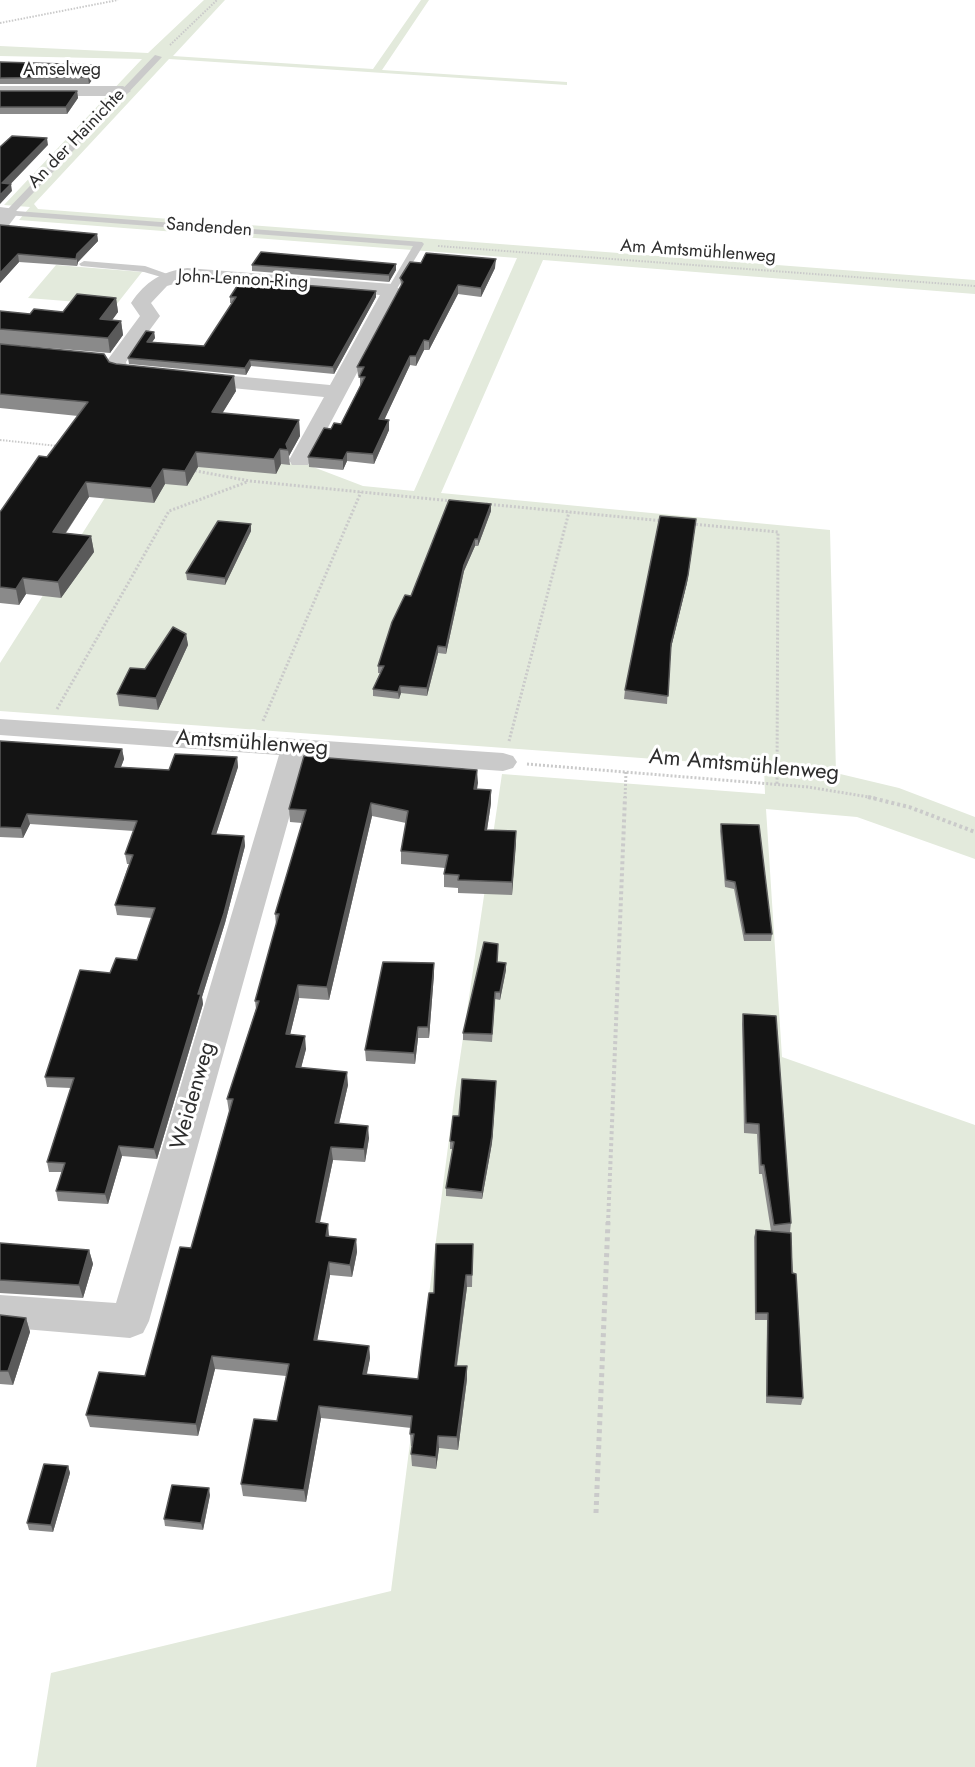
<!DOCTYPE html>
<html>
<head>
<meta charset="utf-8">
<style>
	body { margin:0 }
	canvas { display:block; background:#fff }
</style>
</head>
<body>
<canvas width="975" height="1767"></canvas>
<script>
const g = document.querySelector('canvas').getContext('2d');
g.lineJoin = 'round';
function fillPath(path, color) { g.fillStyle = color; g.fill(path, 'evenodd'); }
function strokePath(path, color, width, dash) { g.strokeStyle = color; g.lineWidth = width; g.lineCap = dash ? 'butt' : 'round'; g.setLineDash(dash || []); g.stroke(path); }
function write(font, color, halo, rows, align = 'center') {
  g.font = font + ' Jost,sans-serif'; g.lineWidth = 6; g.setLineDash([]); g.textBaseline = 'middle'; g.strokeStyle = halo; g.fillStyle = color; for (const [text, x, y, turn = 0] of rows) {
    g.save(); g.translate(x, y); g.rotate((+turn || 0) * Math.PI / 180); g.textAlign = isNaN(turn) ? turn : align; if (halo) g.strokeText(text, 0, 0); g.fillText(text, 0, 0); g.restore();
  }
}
const green = new Path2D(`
	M 204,0 L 225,0 L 173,56 L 373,69 L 421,0 L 429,0 L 382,70 L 567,82 L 567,85 L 169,59 L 34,204 L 38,209 L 975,280 L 975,294 L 543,260 L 441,493 L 830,530 L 836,773 L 899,788 L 975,817 L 975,859 L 857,817 L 766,809 L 782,1057 L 975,1125 L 975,1767 L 36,1767 L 51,1673 L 391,1591 L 455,1092 L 502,774 L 765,794 L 764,767 L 0,711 L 0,663 L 136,449 L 308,465 L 363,486 L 414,491 L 517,258 L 19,220 L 30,207 L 4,205 L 142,59 L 0,56 L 0,46 L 148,53 Z
	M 56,265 L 142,272 L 116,305 L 28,298 Z`);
const pathFar3 = new Path2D(`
	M 0,23 L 118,0
	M 170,45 L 217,0
	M 438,246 L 975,286
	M 0,440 L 58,446`);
const pathFar2 = new Path2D(`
	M 191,470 L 250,481 L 452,501
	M 486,504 L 664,521
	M 692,524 L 778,532 L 777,784
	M 57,709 L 169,511 L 247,482
	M 263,721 L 361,492
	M 509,741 L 569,512
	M 527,764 L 808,787 L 875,798
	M 625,798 L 626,772`);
const pathFar1 = new Path2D(`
	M 868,797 L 909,807 L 975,832
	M 608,1224 L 625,797`);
const path = new Path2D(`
	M 596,1513 L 608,1222`);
const service = new Path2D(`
	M 155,55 L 162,57 L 16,211 L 422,242 L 424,244 L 395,292 L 387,290 L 413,246 L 6,215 L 6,211 Z
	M 84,261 L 145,266 L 173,276 L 168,279 L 144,272 L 81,266 L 79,264 Z`);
const minor = new Path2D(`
	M 0,86 L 123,86 L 131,91 L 123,96 L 0,96 Z
	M 0,207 L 15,209 L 18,213 L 6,229 L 0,230 Z
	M 187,268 L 392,284 L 401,290 L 308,465 L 292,465 L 289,460 L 324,397 L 119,377 L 112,375 L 106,362 L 140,316 L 131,303 C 146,281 161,272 187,268 ZM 187,280 L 380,295 L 330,385 L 127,366 L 126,362 L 160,316 L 151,303 L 167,286 Z
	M 0,719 L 503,753 L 513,756 L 517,762 L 513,768 L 503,771 L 306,757 L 149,1321 L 143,1333 L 130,1338 L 0,1327 L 0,1295 L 116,1303 L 279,755 L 0,735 Z`);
const wall = new Path2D(`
	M 0,62 L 98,72 L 89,84 L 0,84 Z
	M 0,91 L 77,91 L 78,98 L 67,114 L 0,114 Z
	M 0,225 L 97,234 L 98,241 L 78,262 L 77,266 L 19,262 L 0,283 Z
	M 396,264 L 396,270 L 389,282 L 252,271 L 252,265 Z
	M 495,268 L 481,297 L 458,294 L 429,350 L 424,350 L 416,366 L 410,365 L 384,420 L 389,430 L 374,464 L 347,461 L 343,470 L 309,467 L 308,457 L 331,429 L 341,424 L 360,386 L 360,376 L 358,376 L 357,367 L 401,286 L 400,278 Z
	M 376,291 L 376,297 L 334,374 L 251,366 L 246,375 L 129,364 L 128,358 L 154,332 L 155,338 L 152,342 L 204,346 L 233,303 L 230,303 L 230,297 Z
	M 116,298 L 118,312 L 112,320 L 121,321 L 123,335 L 110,353 L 0,344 L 109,362 L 236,391 L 222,413 L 299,420 L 300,436 L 289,456 L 290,465 L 281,464 L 276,474 L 198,467 L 187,486 L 165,484 L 154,503 L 89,497 L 66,533 L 91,536 L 94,552 L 61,598 L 26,594 L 19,605 L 0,603 L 0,512 L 47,457 L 78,416 L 0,408 L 0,311 L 30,314 L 63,312 Z
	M 491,504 L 491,511 L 478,546 L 475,546 L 464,571 L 446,654 L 438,653 L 427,696 L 401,693 L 399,699 L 373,696 L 373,689 L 380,673 L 378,673 L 378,666 Z
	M 251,524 L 251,531 L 225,585 L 187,580 L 186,573 Z
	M 695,527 L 687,583 L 670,651 L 667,704 L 624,699 L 625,690 Z
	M 186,634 L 188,645 L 158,710 L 119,706 L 117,694 Z
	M 0,741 L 122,749 L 124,759 L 121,767 L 169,770 L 237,757 L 238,767 L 216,834 L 244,836 L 245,846 L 225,923 L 202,997 L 203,1004 L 157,1159 L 122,1156 L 108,1204 L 58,1201 L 56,1191 L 62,1172 L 49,1172 L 47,1162 L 71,1088 L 47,1087 L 45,1077 L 110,973 L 137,960 L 152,918 L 117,915 L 115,905 L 129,864 L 127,864 L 125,854 L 134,831 L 30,824 L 23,838 L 0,837 Z
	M 477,770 L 477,789 L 491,803 L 487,830 L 516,831 L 512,895 L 458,893 L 458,888 L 444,887 L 444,874 L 445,868 L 401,864 L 401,851 L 406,823 L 372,816 L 329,1000 L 299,998 L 290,1035 L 306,1049 L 301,1067 L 348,1085 L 339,1124 L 369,1138 L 365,1162 L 333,1160 L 320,1223 L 329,1236 L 356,1239 L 357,1252 L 352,1277 L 330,1275 L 317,1340 L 369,1346 L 370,1358 L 367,1374 L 418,1379 L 434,1293 L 473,1244 L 472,1287 L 467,1287 L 457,1366 L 467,1379 L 458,1450 L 439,1448 L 436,1469 L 412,1466 L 411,1454 L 412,1446 L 411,1446 L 410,1434 L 411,1428 L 321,1418 L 306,1502 L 243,1496 L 241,1484 L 277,1421 L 286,1376 L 215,1369 L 198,1436 L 90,1427 L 86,1415 L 145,1376 L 191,1248 L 229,1112 L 227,1099 L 256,1009 L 255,1001 L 276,925 L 275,914 L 302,823 L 290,822 L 289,809 Z
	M 721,824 L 772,934 L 771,941 L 744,941 L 734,889 L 725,887 L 720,831 Z
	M 497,962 L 506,970 L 500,1000 L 495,999 L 492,1042 L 463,1040 L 463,1033 Z
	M 434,963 L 434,974 L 429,1038 L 418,1038 L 415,1064 L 366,1061 L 365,1050 Z
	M 743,1014 L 791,1223 L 790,1232 L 803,1398 L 801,1405 L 766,1403 L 767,1320 L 755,1320 L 754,1237 L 756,1230 L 771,1231 L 762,1174 L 759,1174 L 757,1134 L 744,1133 L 742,1024 Z
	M 496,1088 L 492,1143 L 482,1199 L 446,1196 L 446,1188 L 453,1149 L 450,1149 L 450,1141 L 459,1116 Z
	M 0,1243 L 89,1250 L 93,1264 L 83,1298 L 0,1293 Z
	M 0,1315 L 26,1318 L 30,1332 L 13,1385 L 0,1384 Z
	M 68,1466 L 70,1473 L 53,1532 L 29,1530 L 27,1523 Z
	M 210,1495 L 203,1530 L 165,1526 L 164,1519 Z`);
const shadedWall = new Path2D(`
	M 97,65 L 98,72 L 89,84 L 88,77 Z
	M 77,91 L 78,98 L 67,114 L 66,107 Z
	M 47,138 L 48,145 L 4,191 L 2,183 Z
	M 11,184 L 12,191 L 0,204 L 0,195 Z
	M 97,234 L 98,241 L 78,262 L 77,266 L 77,254 Z
	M 18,254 L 19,262 L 0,283 L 0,273 Z
	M 496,259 L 495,268 L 481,297 L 481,288 Z
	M 396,264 L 396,270 L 389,282 L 389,275 Z
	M 458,285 L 458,294 L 429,350 L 429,341 Z
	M 376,291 L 376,297 L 334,374 L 333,367 Z
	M 116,298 L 118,312 L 102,334 L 100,319 Z
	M 121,321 L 123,335 L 110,353 L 108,338 Z
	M 154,332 L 155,338 L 148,348 L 147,342 Z
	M 424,340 L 424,350 L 416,366 L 416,356 Z
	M 410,356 L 410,365 L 380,429 L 379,419 Z
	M 250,360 L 251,366 L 246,375 L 245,368 Z
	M 234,376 L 236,391 L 214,427 L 212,412 Z
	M 299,420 L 300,436 L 289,456 L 288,450 L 286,444 Z
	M 389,420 L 389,430 L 374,464 L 373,454 Z
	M 280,449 L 281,464 L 276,474 L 274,459 Z
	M 196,452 L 198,467 L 187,486 L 185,471 Z
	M 347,452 L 347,461 L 343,470 L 343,460 Z
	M 163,469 L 165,484 L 154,503 L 151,488 Z
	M 86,482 L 89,497 L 56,547 L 53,532 Z
	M 491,504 L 491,511 L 478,546 L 478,539 Z
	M 251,524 L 251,531 L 225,585 L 225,578 Z
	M 695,527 L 687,583 L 670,652 L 671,644 Z
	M 91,536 L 94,552 L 61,598 L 58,582 Z
	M 475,539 L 475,546 L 464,571 L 446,654 L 446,647 L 464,565 Z
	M 23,578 L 26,594 L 19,605 L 16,589 Z
	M 186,634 L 188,645 L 158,710 L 156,698 Z
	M 438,646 L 438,653 L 427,696 L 427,688 Z
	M 400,686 L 401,693 L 399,699 L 398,692 Z
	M 122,749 L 124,759 L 117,777 L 115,767 Z
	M 237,757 L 238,767 L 213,844 L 212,834 Z
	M 477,770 L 478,783 L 475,802 L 474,789 Z
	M 491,790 L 491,803 L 485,843 L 485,830 Z
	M 371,803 L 372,816 L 329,1000 L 327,987 Z
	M 27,814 L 30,824 L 23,838 L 21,828 Z
	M 516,831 L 516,844 L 512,895 L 512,882 Z
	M 244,836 L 245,846 L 225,923 L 202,997 L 203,1004 L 157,1159 L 154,1149 L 198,994 Z
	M 434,963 L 434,974 L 429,1038 L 428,1027 Z
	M 506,963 L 506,970 L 500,1000 L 500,992 Z
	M 298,985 L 299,998 L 287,1047 L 286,1034 Z
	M 418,1027 L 418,1038 L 415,1064 L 414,1053 Z
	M 305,1036 L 306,1049 L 298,1080 L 296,1067 Z
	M 347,1072 L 348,1085 L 336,1136 L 335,1123 Z
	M 496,1081 L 492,1143 L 482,1199 L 482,1192 Z
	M 368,1126 L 369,1138 L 365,1162 L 364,1149 Z
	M 119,1146 L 122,1156 L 108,1204 L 105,1194 Z
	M 331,1147 L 333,1160 L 317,1235 L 316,1222 Z
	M 328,1224 L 329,1236 L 326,1236 Z
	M 356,1239 L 357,1252 L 352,1277 L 350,1265 Z
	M 89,1250 L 93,1264 L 83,1298 L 79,1285 Z
	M 329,1262 L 330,1275 L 315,1352 L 314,1340 Z
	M 466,1275 L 467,1287 L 455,1378 L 455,1366 Z
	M 26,1318 L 30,1332 L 13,1385 L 8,1371 Z
	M 369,1346 L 370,1358 L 364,1386 L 363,1374 Z
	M 212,1356 L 215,1369 L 198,1436 L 196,1424 Z
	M 467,1366 L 467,1379 L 458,1450 L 457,1437 Z
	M 319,1406 L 321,1418 L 306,1502 L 304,1490 Z
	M 438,1436 L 439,1448 L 436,1469 L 436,1457 Z
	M 68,1466 L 70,1473 L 53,1532 L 51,1525 Z
	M 209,1488 L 210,1495 L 203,1530 L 201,1523 Z`);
const building = new Path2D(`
	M 0,62 L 97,65 L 88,77 L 0,78 Z
	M 0,91 L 77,91 L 66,107 L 0,107 Z
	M 12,136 L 47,138 L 2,183 L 11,184 L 0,195 L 0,147 Z
	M 0,225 L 97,234 L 77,254 L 76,259 L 18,254 L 0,273 Z
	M 261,252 L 396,264 L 389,275 L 252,265 Z
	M 426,253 L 496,259 L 481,288 L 458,285 L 429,341 L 424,340 L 416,356 L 410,356 L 379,419 L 389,420 L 373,454 L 347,452 L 343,460 L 308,457 L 324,428 L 331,429 L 334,423 L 341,424 L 365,377 L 359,377 L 364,367 L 357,367 L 403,282 L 400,278 L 410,262 L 421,263 Z
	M 241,280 L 376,291 L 333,367 L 250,360 L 245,368 L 128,358 L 146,331 L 154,332 L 147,342 L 204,346 L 236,297 L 230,297 Z
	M 77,294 L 116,298 L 100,319 L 121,321 L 108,338 L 0,329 L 0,311 L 30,314 L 34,309 L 63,312 Z
	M 0,344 L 104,354 L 109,362 L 116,364 L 234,376 L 212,412 L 299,420 L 286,444 L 288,450 L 280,449 L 274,459 L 196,452 L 185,471 L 163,469 L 151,488 L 86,482 L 53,532 L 91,536 L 58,582 L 23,578 L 16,589 L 0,587 L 0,512 L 39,456 L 47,457 L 88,402 L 0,394 Z
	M 449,500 L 491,504 L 478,539 L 475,539 L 464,565 L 446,647 L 438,646 L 427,688 L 400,686 L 398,692 L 373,689 L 384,666 L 378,666 L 392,622 L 405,595 L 411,596 Z
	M 660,516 L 696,519 L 688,575 L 671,644 L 668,696 L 625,690 Z
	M 218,521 L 251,524 L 225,578 L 186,573 Z
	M 173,627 L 186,634 L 156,698 L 117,694 L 130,668 L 145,669 Z
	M 0,741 L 122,749 L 115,767 L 169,770 L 175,754 L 237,757 L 212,834 L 244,836 L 224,913 L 198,994 L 201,994 L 154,1149 L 119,1146 L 105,1194 L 56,1191 L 65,1163 L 47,1162 L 74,1078 L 45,1077 L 80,970 L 110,973 L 116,958 L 137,960 L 155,908 L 115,905 L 133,855 L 125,854 L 137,821 L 27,814 L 21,828 L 0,827 Z
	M 304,756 L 477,770 L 474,789 L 491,790 L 485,830 L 516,831 L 512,882 L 458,880 L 459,875 L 444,874 L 448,855 L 401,851 L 408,811 L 371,803 L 327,987 L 298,985 L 286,1034 L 305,1036 L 296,1067 L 347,1072 L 335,1123 L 368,1126 L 364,1149 L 331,1147 L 316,1222 L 328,1224 L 326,1236 L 356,1239 L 350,1265 L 329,1262 L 314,1340 L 369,1346 L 363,1374 L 418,1379 L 429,1293 L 434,1293 L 436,1244 L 473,1244 L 472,1275 L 466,1275 L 455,1366 L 467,1366 L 457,1437 L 438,1436 L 436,1457 L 411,1454 L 414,1434 L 410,1434 L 412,1416 L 319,1406 L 304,1490 L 241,1484 L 254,1419 L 277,1421 L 289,1364 L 212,1356 L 196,1424 L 86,1415 L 99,1372 L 145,1376 L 180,1247 L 191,1248 L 233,1099 L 227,1099 L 259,1001 L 255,1001 L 279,914 L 275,914 L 306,810 L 289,809 Z
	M 721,824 L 759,825 L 772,934 L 745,934 L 735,882 L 726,880 Z
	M 484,942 L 498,944 L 497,962 L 506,963 L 500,992 L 495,992 L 492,1034 L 463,1033 Z
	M 383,962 L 434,963 L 428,1027 L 418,1027 L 414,1053 L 365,1050 Z
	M 743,1014 L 776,1016 L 791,1223 L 774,1225 L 764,1165 L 761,1165 L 759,1124 L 746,1123 Z
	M 462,1079 L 496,1081 L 492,1136 L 482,1192 L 446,1188 L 454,1142 L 450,1141 L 453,1116 L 459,1116 Z
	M 756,1230 L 791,1233 L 792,1273 L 796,1274 L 803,1398 L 767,1396 L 768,1313 L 756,1313 Z
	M 0,1243 L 89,1250 L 79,1285 L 0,1280 Z
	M 0,1315 L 26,1318 L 8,1371 L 0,1371 Z
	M 44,1464 L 68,1466 L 51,1525 L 27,1523 Z
	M 172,1485 L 209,1488 L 201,1523 L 164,1519 Z`);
const farStreetnames = [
	["Amselweg",62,71],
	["An der Hainichte",77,139,-46],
	["Sandenden",209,228,4],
	["Am Amtsmühlenweg",698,252,4],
	["John-Lennon-Ring",243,280,3]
];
const streetNames = [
	["Amtsmühlenweg",252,744,4],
	["Am Amtsmühlenweg",744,766,5],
	["Weidenweg",194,1096,-74]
];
fillPath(green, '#e3eadc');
strokePath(pathFar3, '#cacaca', 2, [1.5, 1.5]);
strokePath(pathFar2, '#cacaca', 3, [2, 2]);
strokePath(pathFar1, '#cacaca', 4, [3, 3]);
strokePath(path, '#cacaca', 5, [4, 4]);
fillPath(service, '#cacaca');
fillPath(minor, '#cacaca');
fillPath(wall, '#8a8a8a');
fillPath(shadedWall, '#5a5a5a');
fillPath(building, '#141414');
strokePath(building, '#5a5a5a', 1.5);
write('18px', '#2d2d2d', '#fff', farStreetnames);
write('22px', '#2d2d2d', '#fff', streetNames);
</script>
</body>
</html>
